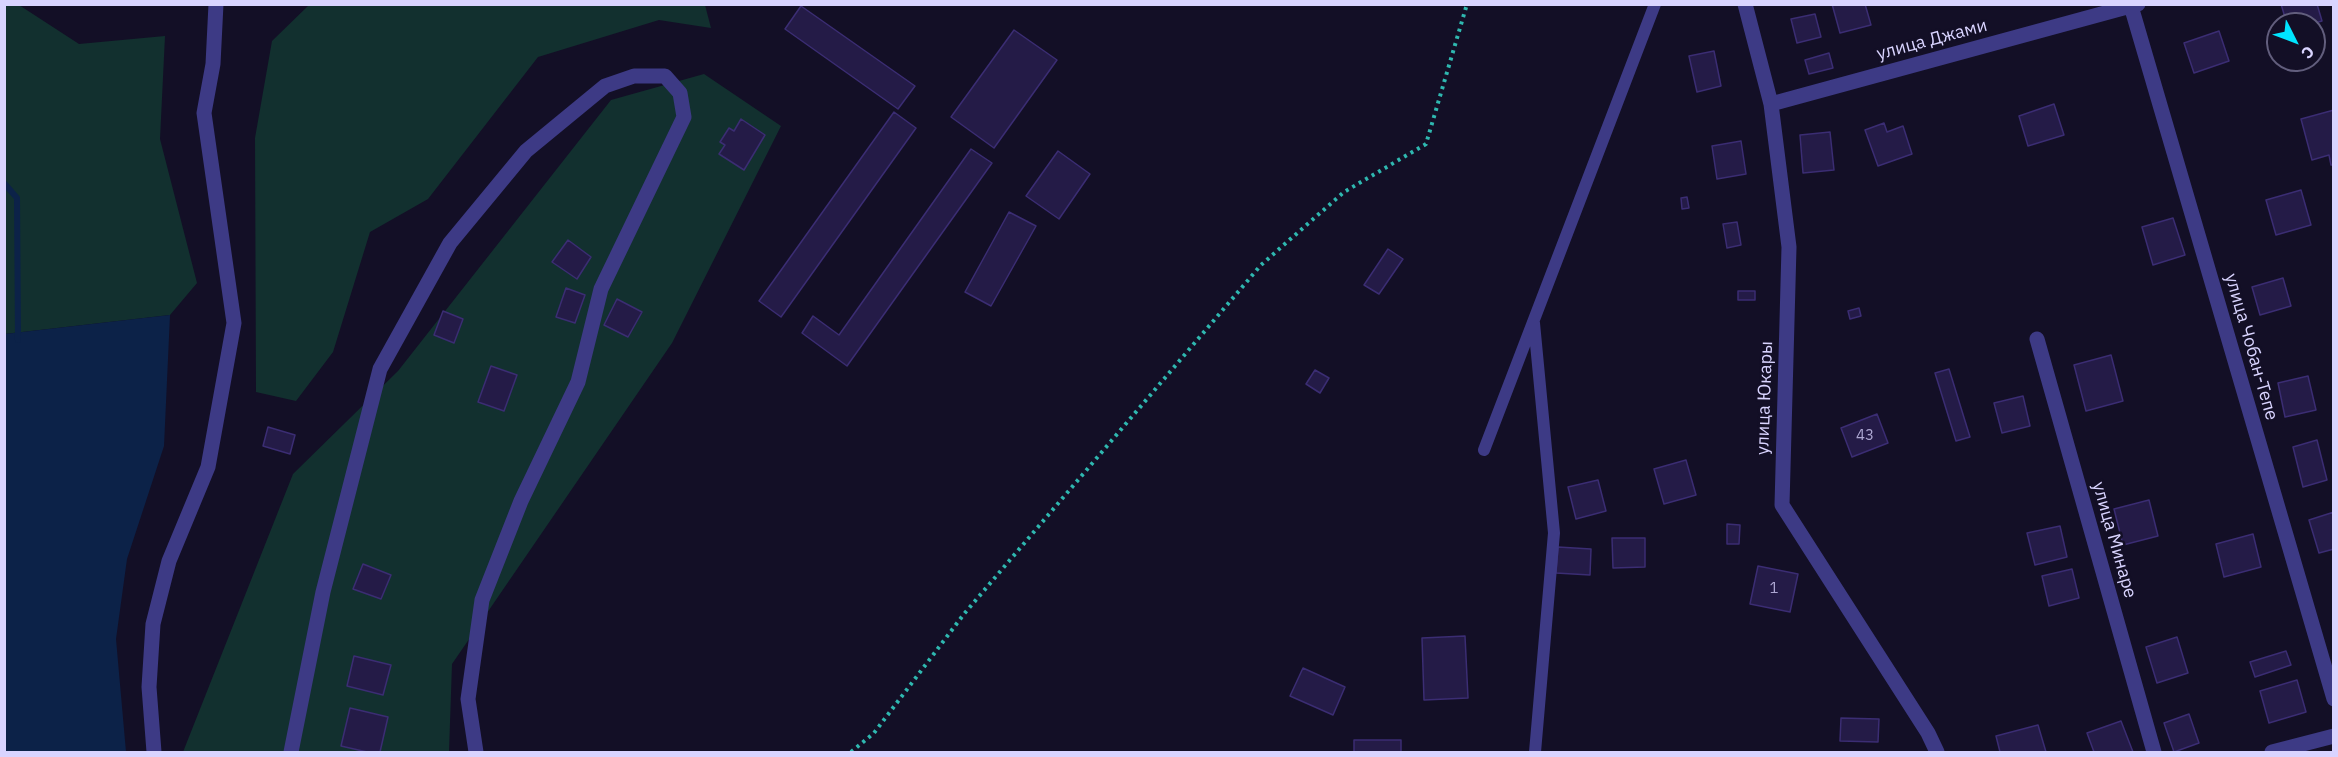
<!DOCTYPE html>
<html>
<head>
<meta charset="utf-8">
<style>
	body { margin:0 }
	#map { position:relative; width:2338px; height:757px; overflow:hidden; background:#130f26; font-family:"IBM Plex Sans",sans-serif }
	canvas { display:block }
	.frame { position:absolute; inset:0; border:6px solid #d9d4ff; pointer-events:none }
	.north { position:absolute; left:2266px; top:12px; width:60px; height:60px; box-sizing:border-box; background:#130f26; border:2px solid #625e7d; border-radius:50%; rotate:132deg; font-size:16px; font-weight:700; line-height:24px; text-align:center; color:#d9d4ff }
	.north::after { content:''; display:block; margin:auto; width:21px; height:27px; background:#00e5ff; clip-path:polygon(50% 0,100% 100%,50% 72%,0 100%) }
</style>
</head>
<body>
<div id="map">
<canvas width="2338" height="757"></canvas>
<div class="frame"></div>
<div class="north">С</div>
</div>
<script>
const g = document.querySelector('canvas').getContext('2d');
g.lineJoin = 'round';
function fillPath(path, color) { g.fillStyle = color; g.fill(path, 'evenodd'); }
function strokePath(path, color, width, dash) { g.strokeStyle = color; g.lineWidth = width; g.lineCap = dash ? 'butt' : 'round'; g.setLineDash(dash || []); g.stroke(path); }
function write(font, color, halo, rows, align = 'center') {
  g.font = font + ' "IBM Plex Sans",sans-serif'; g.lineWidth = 5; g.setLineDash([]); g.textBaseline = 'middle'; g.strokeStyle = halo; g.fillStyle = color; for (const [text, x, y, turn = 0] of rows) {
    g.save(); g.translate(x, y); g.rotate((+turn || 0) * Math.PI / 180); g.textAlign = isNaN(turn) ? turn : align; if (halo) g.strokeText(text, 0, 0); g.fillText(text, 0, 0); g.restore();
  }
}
const green = new Path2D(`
	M 4,5 L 19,5 L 79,44 L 165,36 L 160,139 L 197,283 L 170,315 L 5,334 Z
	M 309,5 L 705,5 L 711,28 L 659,20 L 538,57 L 428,199 L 370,232 L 333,352 L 296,401 L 256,392 L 255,138 L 272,41 Z
	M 704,74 L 781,126 L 672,343 L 452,664 L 449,752 L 183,752 L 293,474 L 398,371 L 611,100 Z`);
const water = new Path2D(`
	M 170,315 L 164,446 L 127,559 L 116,639 L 126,752 L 5,752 L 5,334 Z`);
const stream = new Path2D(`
	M 4,183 L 17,198 L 18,340`);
const building = new Path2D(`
	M 1832,4 L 1865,4 L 1871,25 L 1840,33 Z
	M 2281,4 L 2317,4 L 2322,21 L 2311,24 L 2287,24 Z
	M 801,6 L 915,86 L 898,109 L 785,29 Z
	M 1815,14 L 1821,37 L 1797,43 L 1791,19 Z
	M 1014,30 L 1057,60 L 994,148 L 951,117 Z
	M 2219,31 L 2229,61 L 2194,73 L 2184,43 Z
	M 1714,51 L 1721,86 L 1697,92 L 1689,56 Z
	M 1829,53 L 1833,68 L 1809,74 L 1805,60 Z
	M 2054,104 L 2064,135 L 2028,146 L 2019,116 Z
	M 2334,110 L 2334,165 L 2331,165 L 2329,155 L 2312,160 L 2301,119 Z
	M 894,112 L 916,128 L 781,317 L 759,301 Z
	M 741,119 L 765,135 L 744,170 L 719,154 L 725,145 L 720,142 L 729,128 L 734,131 Z
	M 1884,123 L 1887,132 L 1903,126 L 1912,154 L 1878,166 L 1865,130 Z
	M 1830,132 L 1834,170 L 1803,173 L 1800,135 Z
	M 1741,141 L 1746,174 L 1717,179 L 1712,146 Z
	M 971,149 L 992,163 L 847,366 L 802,333 L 813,316 L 839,335 Z
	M 1058,151 L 1090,174 L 1059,219 L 1026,196 Z
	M 2301,190 L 2311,225 L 2276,235 L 2266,200 Z
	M 1687,197 L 1689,208 L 1682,209 L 1681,198 Z
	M 1009,212 L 1036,226 L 991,306 L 965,292 Z
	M 2173,218 L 2185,255 L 2153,265 L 2142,227 Z
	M 1737,222 L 1741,245 L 1727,248 L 1723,224 Z
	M 568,240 L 591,257 L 577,279 L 552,262 Z
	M 1388,249 L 1403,259 L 1379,294 L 1364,285 Z
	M 2283,278 L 2291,306 L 2260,315 L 2252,287 Z
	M 566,288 L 585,295 L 575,323 L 556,317 Z
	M 1738,291 L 1755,291 L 1755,300 L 1738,300 Z
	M 617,299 L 642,312 L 628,337 L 604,325 Z
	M 1859,308 L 1861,316 L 1850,319 L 1848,311 Z
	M 443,311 L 463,319 L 454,343 L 434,335 Z
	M 2111,355 L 2123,401 L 2086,411 L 2074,365 Z
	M 491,366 L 517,375 L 504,411 L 478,402 Z
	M 1949,369 L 1970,437 L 1956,441 L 1935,373 Z
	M 1315,370 L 1329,378 L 1320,393 L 1306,384 Z
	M 2308,376 L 2316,410 L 2285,417 L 2278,383 Z
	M 2023,396 L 2030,426 L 2002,433 L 1994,403 Z
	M 1877,414 L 1888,443 L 1852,457 L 1841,428 Z
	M 268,427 L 295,435 L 290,454 L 263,446 Z
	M 2317,440 L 2327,480 L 2303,487 L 2293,447 Z
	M 1686,460 L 1696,495 L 1664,504 L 1654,469 Z
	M 1598,480 L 1606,511 L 1576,519 L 1568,487 Z
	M 2149,500 L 2158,536 L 2123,545 L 2114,509 Z
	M 2334,512 L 2334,549 L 2319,553 L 2309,520 Z
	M 1727,524 L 1740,525 L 1739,544 L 1727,544 Z
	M 2060,526 L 2067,557 L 2035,565 L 2027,533 Z
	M 2253,534 L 2261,567 L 2224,577 L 2216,544 Z
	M 1612,538 L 1645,538 L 1645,567 L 1613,568 Z
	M 1558,547 L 1591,549 L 1590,575 L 1556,573 Z
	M 363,564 L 391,575 L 381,599 L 353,589 Z
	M 1758,566 L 1798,574 L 1790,612 L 1750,604 Z
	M 2072,569 L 2079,598 L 2049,606 L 2042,576 Z
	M 1465,636 L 1468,698 L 1424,700 L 1422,638 Z
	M 2177,637 L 2188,673 L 2157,683 L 2146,647 Z
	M 2286,651 L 2291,665 L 2255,677 L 2250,662 Z
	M 354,656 L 391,665 L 383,695 L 347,686 Z
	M 1303,668 L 1345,687 L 1333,715 L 1290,696 Z
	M 2297,680 L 2306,712 L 2269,723 L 2260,691 Z
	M 350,708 L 388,717 L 380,752 L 367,752 L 341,746 Z
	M 2189,714 L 2199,743 L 2174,752 L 2164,723 Z
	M 1841,718 L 1879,719 L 1878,742 L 1840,741 Z
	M 2121,721 L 2133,752 L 2094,752 L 2087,733 Z
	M 2038,725 L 2046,752 L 2000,752 L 1996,736 Z
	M 1354,740 L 1401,740 L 1401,752 L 1354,752 Z`);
const path = new Path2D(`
	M 851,752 L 874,733 L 964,614 L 1261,265 L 1344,192 L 1426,144 L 1467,4`);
const service = new Path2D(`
	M 1534,323 L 1554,533 L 1535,752
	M 1484,450 L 1655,4`);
const minor = new Path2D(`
	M 1745,4 L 1771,104 L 1789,247 L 1782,505 L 1928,733 L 1937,752
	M 2131,6 L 2334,699
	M 1771,104 L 2138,4
	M 2037,339 L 2154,752
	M 291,752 L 323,592 L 380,369 L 450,243 L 526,151 L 605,86 L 634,76 L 665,76 L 680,93 L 684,117 L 601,289 L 578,382 L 521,501 L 482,600 L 468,699 L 476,752
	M 2272,752 L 2334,736`);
const tertiary = new Path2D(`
	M 154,752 L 149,687 L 153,624 L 169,561 L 208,467 L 234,323 L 204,113 L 213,64 L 216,4`);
const numberNames = [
	["43",1865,436],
	["1",1774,589]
];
const streetNames = [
	["улица Джами",1932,40,-15],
	["улица Чобан-Тепе",2251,347,74],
	["улица Юкары",1765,398,-88],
	["улица Минаре",2114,540,74]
];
fillPath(green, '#12302f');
fillPath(water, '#0c2248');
strokePath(stream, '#0c2248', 6);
fillPath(building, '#241b47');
strokePath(building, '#3b2d73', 1.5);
strokePath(path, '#2fb8b0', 4, [3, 4.5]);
strokePath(service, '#3d3a85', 12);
strokePath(minor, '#3d3a85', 15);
strokePath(tertiary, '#3d3a85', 15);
write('15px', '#aca6d1', null, numberNames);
write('18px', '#d9d4ff', '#130f26', streetNames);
</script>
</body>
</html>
